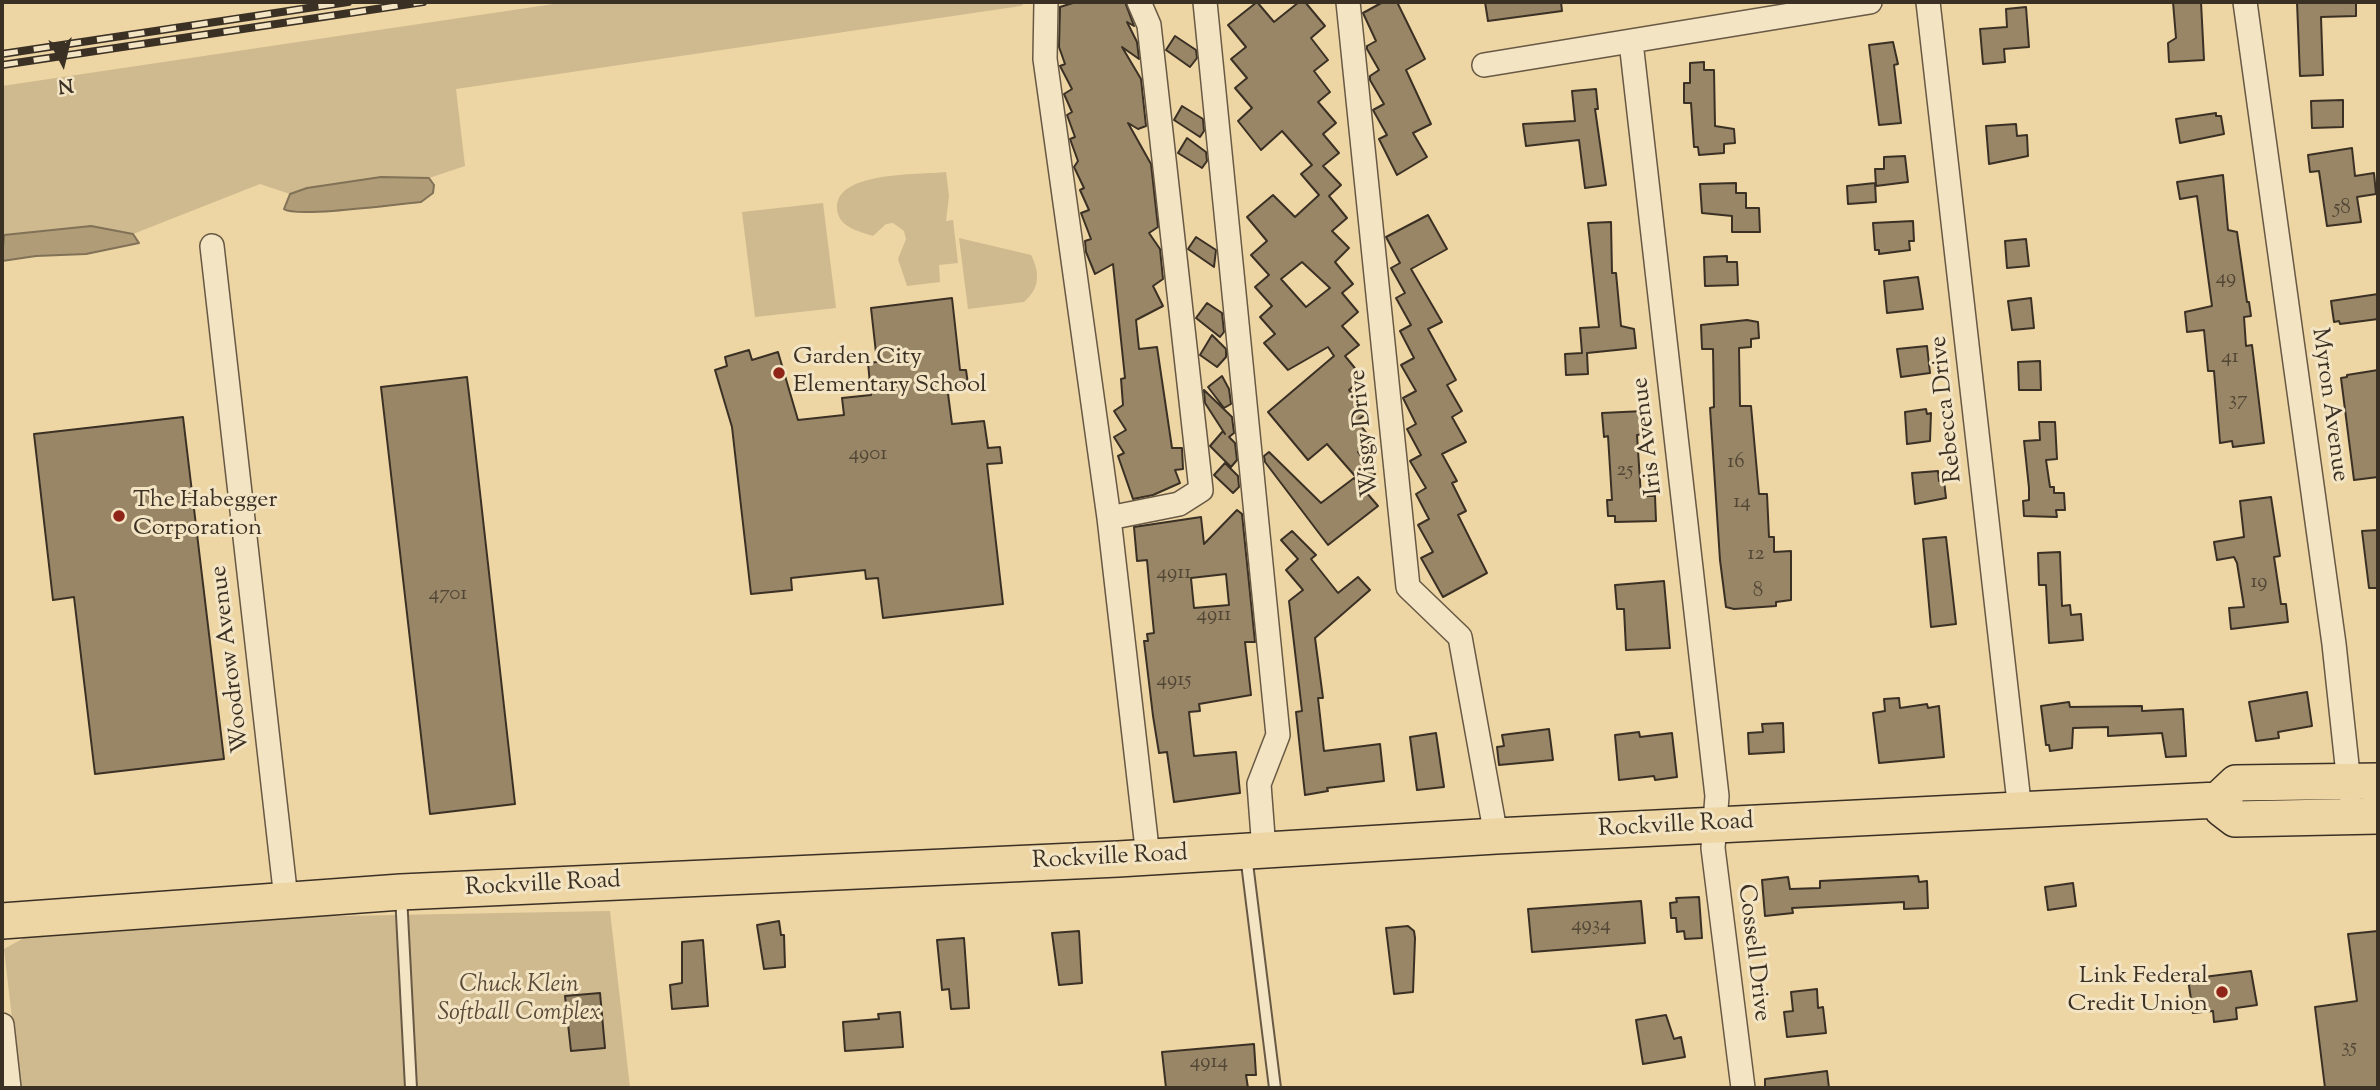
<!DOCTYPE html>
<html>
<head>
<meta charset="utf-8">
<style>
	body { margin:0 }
	#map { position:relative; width:2380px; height:1090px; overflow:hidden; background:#edd5a4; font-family:"Sorts Mill Goudy",serif }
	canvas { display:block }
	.frame { position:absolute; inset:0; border:4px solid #3b3024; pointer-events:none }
	.north { position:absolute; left:28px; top:28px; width:70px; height:70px; -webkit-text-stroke:5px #f3e4c4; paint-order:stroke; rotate:173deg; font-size:19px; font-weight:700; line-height:28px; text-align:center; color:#3b3024 }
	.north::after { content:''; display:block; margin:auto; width:24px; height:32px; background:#3b3024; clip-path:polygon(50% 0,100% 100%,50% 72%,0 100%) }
</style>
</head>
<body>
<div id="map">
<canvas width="2380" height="1090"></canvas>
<div class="frame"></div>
<div class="north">N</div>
</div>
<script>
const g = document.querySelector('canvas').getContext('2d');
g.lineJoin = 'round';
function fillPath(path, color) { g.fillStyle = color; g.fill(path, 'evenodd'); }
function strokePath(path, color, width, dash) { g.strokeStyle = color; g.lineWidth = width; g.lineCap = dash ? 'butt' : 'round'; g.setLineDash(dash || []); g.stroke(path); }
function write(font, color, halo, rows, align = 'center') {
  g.font = font + ' "Sorts Mill Goudy",serif'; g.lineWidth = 6; g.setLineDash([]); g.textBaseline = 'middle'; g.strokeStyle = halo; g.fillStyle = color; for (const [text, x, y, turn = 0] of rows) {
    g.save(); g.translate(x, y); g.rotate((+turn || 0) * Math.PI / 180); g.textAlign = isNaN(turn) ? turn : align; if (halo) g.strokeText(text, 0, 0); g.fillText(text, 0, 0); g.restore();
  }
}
const green = new Path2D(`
	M 567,2 L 1026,2 L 1021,6 L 456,89 L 465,166 L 429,178 L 381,177 L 307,188 L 290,194 L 260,184 L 133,234 L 91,226 L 2,236 L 2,86 Z
	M 946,172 L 949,196 L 946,221 L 953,220 L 958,263 L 939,265 L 940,282 L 907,286 L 898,259 L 906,239 L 904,231 L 893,223 L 886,224 L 873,236 C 858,231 838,227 837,208 C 836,171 919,175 946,172 Z
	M 823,203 L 836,308 L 755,317 L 742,212 Z
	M 959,238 L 1031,255 C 1040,273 1040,288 1024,302 L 968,309 Z
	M 610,911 L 630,1088 L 20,1088 L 4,949 L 44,927 L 123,920 Z`);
const water = new Path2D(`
	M 381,177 L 429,178 L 434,185 L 433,193 L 421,202 C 399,204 296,218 284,209 L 290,194 L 307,188 Z
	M 91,226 L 133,234 L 139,243 L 86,254 L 36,256 L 2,261 L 4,235 Z`);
const building = new Path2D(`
	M 1076,2 L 1125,2 L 1134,26 L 1127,22 L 1137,42 L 1139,59 L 1122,47 L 1141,79 L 1146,126 L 1138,129 L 1128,123 L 1151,164 L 1158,227 L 1149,233 L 1160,249 L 1163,279 L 1153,286 L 1163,306 L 1136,320 L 1139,349 L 1157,347 L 1172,448 L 1182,448 L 1183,469 L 1175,470 L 1180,483 L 1153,495 L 1133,499 L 1118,456 L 1124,453 L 1114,437 L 1126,430 L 1114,411 L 1123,405 L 1121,379 L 1125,378 L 1113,264 L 1095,274 L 1086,252 L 1085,241 L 1091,239 L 1081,213 L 1089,210 L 1080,190 L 1084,188 L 1074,167 L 1078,161 L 1070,139 L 1075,137 L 1067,115 L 1072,112 L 1064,94 L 1072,89 L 1060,66 L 1065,64 L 1059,47 L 1060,7 Z
	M 1257,2 L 1274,22 L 1299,2 L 1305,2 L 1325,26 L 1311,38 L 1328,60 L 1314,71 L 1330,92 L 1318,102 L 1336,123 L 1323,134 L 1339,153 L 1323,166 L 1341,185 L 1329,196 L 1347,218 L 1332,231 L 1349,248 L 1335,262 L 1353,284 L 1342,293 L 1358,312 L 1342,326 L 1359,345 L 1345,356 L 1363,378 L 1349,390 L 1368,412 L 1357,421 L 1372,440 L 1358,452 L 1375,474 L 1362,484 L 1327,444 L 1308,460 L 1268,412 L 1334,356 L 1328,347 L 1288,370 L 1264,343 L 1275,334 L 1260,317 L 1272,306 L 1255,287 L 1269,275 L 1251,255 L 1267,241 L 1247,217 L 1273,195 L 1295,217 L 1319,195 L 1301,174 L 1312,165 L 1282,131 L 1261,150 L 1238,121 L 1252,108 L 1235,88 L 1247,78 L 1231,59 L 1246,47 L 1228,25 ZM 1302,262 L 1330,288 L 1306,307 L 1281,279 Z
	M 1383,2 L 1397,2 L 1425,59 L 1406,70 L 1431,124 L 1413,133 L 1427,157 L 1397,175 L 1379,139 L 1387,135 L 1373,110 L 1384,104 L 1370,80 L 1370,76 L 1379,70 L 1367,49 L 1367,46 L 1376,41 L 1363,13 Z
	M 1485,2 L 1561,2 L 1562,11 L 1488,21 Z
	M 2173,2 L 2201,2 L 2204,60 L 2169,62 L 2168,43 L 2176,38 Z
	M 2297,2 L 2356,2 L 2356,16 L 2321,17 L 2323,75 L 2300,76 Z
	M 2026,7 L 2029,47 L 2004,49 L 2005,62 L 1983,64 L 1980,29 L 2007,27 L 2006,9 Z
	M 1175,36 L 1196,50 L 1197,58 L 1190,67 L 1166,50 Z
	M 1893,42 L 1898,64 L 1894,65 L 1901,123 L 1879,125 L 1869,45 Z
	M 1704,62 L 1704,70 L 1714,70 L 1715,126 L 1734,129 L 1735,143 L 1724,144 L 1724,153 L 1699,155 L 1698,147 L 1694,147 L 1691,103 L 1684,103 L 1684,83 L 1690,83 L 1690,63 Z
	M 1596,89 L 1598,109 L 1595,109 L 1606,185 L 1585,188 L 1579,140 L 1526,146 L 1523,124 L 1575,121 L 1572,91 Z
	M 2343,100 L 2343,127 L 2312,128 L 2311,101 Z
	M 1182,106 L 1203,119 L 1204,131 L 1200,137 L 1174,120 Z
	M 2216,113 L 2216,116 L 2221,116 L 2224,134 L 2180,143 L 2176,119 Z
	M 2016,124 L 2017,136 L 2027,135 L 2028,156 L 1989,164 L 1986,126 Z
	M 1187,138 L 1206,152 L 1207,161 L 1202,168 L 1178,153 Z
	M 2352,148 L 2355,176 L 2374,173 L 2376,194 L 2357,197 L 2361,222 L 2327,226 L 2319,171 L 2310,172 L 2308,155 Z
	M 1905,156 L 1908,182 L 1876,186 L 1875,169 L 1884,169 L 1884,157 Z
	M 2223,175 L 2228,230 L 2237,232 L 2247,302 L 2249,302 L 2251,316 L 2244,317 L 2246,346 L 2252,345 L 2264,443 L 2233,447 L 2232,441 L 2220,443 L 2214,371 L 2208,371 L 2204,330 L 2187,332 L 2185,312 L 2212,306 L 2197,196 L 2180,199 L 2177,182 Z
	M 1736,183 L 1736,193 L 1746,193 L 1746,208 L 1759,208 L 1760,232 L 1732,232 L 1732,216 L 1702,213 L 1700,184 Z
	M 1875,183 L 1876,202 L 1848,204 L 1847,186 Z
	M 1428,215 L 1447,249 L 1411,269 L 1442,322 L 1428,329 L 1456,380 L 1447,385 L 1462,411 L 1452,417 L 1466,442 L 1442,454 L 1457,481 L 1452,483 L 1466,511 L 1458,515 L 1487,573 L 1443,597 L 1421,558 L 1433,552 L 1418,525 L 1429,519 L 1416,494 L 1426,488 L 1410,461 L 1421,455 L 1407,429 L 1416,424 L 1403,398 L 1416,391 L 1401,365 L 1414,358 L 1400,331 L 1411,325 L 1396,298 L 1405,293 L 1391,268 L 1400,263 L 1386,237 Z
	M 1913,221 L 1914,241 L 1909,241 L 1910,250 L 1879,254 L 1879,250 L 1875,250 L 1873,223 Z
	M 1611,222 L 1612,273 L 1616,273 L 1621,326 L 1634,329 L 1636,348 L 1587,353 L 1588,374 L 1566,375 L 1565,354 L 1582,353 L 1580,328 L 1599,327 L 1588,223 Z
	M 1196,237 L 1216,250 L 1214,267 L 1188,249 Z
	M 2026,239 L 2029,266 L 2007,268 L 2005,241 Z
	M 1727,256 L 1727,262 L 1737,262 L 1738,285 L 1705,286 L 1704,257 Z
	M 1918,277 L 1923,309 L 1887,313 L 1884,281 Z
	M 2378,294 L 2378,319 L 2340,324 L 2339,321 L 2334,322 L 2331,301 Z
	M 952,298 L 960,370 L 966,370 L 968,384 L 947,386 L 952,424 L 984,421 L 988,448 L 1000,447 L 1002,463 L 987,464 L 1003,604 L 883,618 L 878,578 L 866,579 L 865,570 L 791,578 L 792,590 L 751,594 L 732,427 L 715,370 L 727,366 L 725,357 L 749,350 L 752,360 L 778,352 L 798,420 L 844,415 L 842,398 L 871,395 L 868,363 L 877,362 L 871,308 Z
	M 2031,298 L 2034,328 L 2012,330 L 2008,301 Z
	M 1207,303 L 1222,313 L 1224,332 L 1220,337 L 1196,318 Z
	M 1747,320 L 1758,322 L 1759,338 L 1751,339 L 1751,347 L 1739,348 L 1740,406 L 1751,406 L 1759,494 L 1767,494 L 1769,537 L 1774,537 L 1774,552 L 1791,551 L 1791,600 L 1776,602 L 1776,606 L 1734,609 L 1726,607 L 1720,560 L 1710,408 L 1714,407 L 1713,349 L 1702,349 L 1701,325 Z
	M 1212,335 L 1226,349 L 1226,357 L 1217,367 L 1200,355 Z
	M 1927,346 L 1930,373 L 1901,377 L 1897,349 Z
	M 2040,361 L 2041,390 L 2019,390 L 2018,362 Z
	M 2378,370 L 2378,477 L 2354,480 L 2341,378 L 2347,377 L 2347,375 Z
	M 1222,376 L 1229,389 L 1231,404 L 1224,408 L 1208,387 Z
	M 467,377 L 515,804 L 430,814 L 381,387 Z
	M 1204,390 L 1232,417 L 1234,433 L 1229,437 L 1235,443 L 1237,460 L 1231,467 L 1210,446 L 1223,431 L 1225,434 L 1205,403 Z
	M 1926,409 L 1927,414 L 1931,413 L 1930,441 L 1907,444 L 1905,412 Z
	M 1644,411 L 1645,434 L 1637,435 L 1641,496 L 1655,496 L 1656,521 L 1615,522 L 1615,516 L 1608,516 L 1607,500 L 1612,500 L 1608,436 L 1604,437 L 1602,413 Z
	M 183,417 L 224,759 L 95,774 L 74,597 L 53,600 L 34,434 Z
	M 2039,422 L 2055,422 L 2057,459 L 2046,460 L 2050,487 L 2054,487 L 2054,493 L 2064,493 L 2065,510 L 2056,510 L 2057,517 L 2024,516 L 2023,501 L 2029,500 L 2029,488 L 2024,441 L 2040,440 Z
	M 1269,452 L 1321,503 L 1354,478 L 1378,506 L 1328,545 L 1265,462 L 1264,456 Z
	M 1225,463 L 1238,476 L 1239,487 L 1233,493 L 1214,475 Z
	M 1938,471 L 1939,481 L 1944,481 L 1946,498 L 1915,504 L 1912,473 Z
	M 2271,497 L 2280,556 L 2274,557 L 2281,604 L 2286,604 L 2288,622 L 2231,629 L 2229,608 L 2244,607 L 2237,563 L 2234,557 L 2217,560 L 2214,542 L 2244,537 L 2240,501 Z
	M 1237,510 L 1242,514 L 1255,642 L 1245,642 L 1251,695 L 1199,704 L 1200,711 L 1189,712 L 1194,756 L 1236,752 L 1240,793 L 1174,802 L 1167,752 L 1159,753 L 1153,716 L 1144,641 L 1148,641 L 1147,634 L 1154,633 L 1149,582 L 1147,560 L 1137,561 L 1134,527 L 1201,517 L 1204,544 ZM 1226,574 L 1229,605 L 1194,608 L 1191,578 Z
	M 2378,530 L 2378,588 L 2369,588 L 2362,531 Z
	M 1292,531 L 1316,555 L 1311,559 L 1338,593 L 1358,577 L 1370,590 L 1315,638 L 1323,698 L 1318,698 L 1324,751 L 1380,744 L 1384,781 L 1327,788 L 1328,791 L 1305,795 L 1296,712 L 1302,711 L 1289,601 L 1303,590 L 1286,570 L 1298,559 L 1281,540 Z
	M 1946,537 L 1956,624 L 1931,627 L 1923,539 Z
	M 2060,552 L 2062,606 L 2070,605 L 2071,615 L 2081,614 L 2083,640 L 2049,643 L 2046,585 L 2039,585 L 2038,553 Z
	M 1664,581 L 1670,648 L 1626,650 L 1624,609 L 1617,609 L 1615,585 Z
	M 2307,692 L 2312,726 L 2278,732 L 2279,738 L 2256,741 L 2249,702 Z
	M 1899,698 L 1900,708 L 1927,704 L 1928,708 L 1939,706 L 1944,757 L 1879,763 L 1873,713 L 1885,711 L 1884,699 Z
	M 2069,702 L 2070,707 L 2142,706 L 2142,711 L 2183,709 L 2186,756 L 2166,757 L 2162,733 L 2108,736 L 2108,727 L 2073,728 L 2072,748 L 2050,751 L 2049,745 L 2046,745 L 2041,706 Z
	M 1783,723 L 1784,752 L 1749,754 L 1748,733 L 1763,732 L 1762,724 Z
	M 1549,729 L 1553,760 L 1499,765 L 1497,747 L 1504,746 L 1502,735 Z
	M 1639,732 L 1640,737 L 1672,733 L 1677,777 L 1655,780 L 1654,776 L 1619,780 L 1615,735 Z
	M 1436,733 L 1444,787 L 1417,790 L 1410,737 Z
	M 1918,876 L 1919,882 L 1927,881 L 1928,908 L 1904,909 L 1904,902 L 1792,908 L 1793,913 L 1765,916 L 1762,880 L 1788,877 L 1790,889 L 1820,888 L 1820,881 Z
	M 2073,883 L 2076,906 L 2048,910 L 2045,887 Z
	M 1699,897 L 1702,938 L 1685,939 L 1684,931 L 1677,932 L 1676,918 L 1671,918 L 1670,903 L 1677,902 L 1676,898 Z
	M 1641,901 L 1645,943 L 1532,952 L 1528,909 Z
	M 779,921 L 781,935 L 784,935 L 785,967 L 764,969 L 757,925 Z
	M 1408,926 L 1414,931 L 1415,938 L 1413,992 L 1394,994 L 1386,928 Z
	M 1079,931 L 1082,983 L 1059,985 L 1052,933 Z
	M 2378,931 L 2378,1088 L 2325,1088 L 2315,1007 L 2357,1001 L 2348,934 Z
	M 964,938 L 969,1008 L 951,1009 L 949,989 L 942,990 L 937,940 Z
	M 703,940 L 708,1006 L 672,1009 L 670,985 L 682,983 L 682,942 Z
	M 2251,971 L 2257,1005 L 2236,1008 L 2237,1019 L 2214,1022 L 2213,1011 L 2193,1013 L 2188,979 Z
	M 1817,989 L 1818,1008 L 1823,1007 L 1826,1033 L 1787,1037 L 1784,1012 L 1793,1011 L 1791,992 Z
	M 600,993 L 605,1048 L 571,1051 L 565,996 Z
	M 900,1012 L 903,1047 L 845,1051 L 843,1022 L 879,1019 L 878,1014 Z
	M 1666,1015 L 1674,1039 L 1681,1037 L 1685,1057 L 1643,1064 L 1636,1020 Z
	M 1254,1044 L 1256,1075 L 1246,1075 L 1248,1088 L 1166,1088 L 1162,1052 Z
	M 1827,1071 L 1829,1088 L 1765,1088 L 1765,1079 Z`);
const service = new Path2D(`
	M 1246,855 L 1275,1088
	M 401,895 L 411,1088`);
const minor = new Path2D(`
	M 1046,2 L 1045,59 L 1109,518 L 1148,857
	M 1205,2 L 1278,735 L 1259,784 L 1264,850
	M 1348,2 L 1408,587 L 1460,637 L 1496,836
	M 1928,2 L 2020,811
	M 2245,2 L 2334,644 L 2350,793
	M 1631,42 L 1717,796 L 1713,848 L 1743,1088
	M 1484,65 L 1870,2
	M 212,246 L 286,899
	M 1109,518 L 1179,504 L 1201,490 L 1149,25 L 1139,2
	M 2,1025 L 9,1088`);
const primary = new Path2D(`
	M 2218,800 L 2222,809 L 2235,819 L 2378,816
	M 2,921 L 401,892 L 1118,859 L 1496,836 L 2218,800 L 2236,783 L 2378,781`);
const rail = new Path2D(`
	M 2,54 L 348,2
	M 2,65 L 423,2`);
const markers = [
	[779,373,7,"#8f2418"],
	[119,516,7,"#8f2418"],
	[2222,992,7,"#8f2418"]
];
const numberNames = [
	["58",2342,209],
	["49",2226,279],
	["41",2230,358],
	["37",2238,401],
	["4901",868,455],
	["16",1736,463],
	["25",1625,471],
	["14",1742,503],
	["12",1756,555],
	["4911",1174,574],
	["19",2259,583],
	["8",1758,592],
	["4701",448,595],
	["4911",1214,616],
	["4915",1174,681],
	["4934",1591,926],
	["35",2349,1048],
	["4914",1209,1063]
];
const poiNames = [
	["Garden City",793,359],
	["Elementary School",793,387],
	["The Habegger",133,502],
	["Corporation",133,530],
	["Link Federal",2208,978,"right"],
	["Credit Union",2208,1006,"right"]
];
const streetNames = [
	["Myron Avenue",2328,405,82],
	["Rebecca Drive",1948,409,-96],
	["Wisgy Drive",1366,433,-96],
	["Iris Avenue",1649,436,-97],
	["Woodrow Avenue",232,659,-97],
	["Rockville Road",1676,827,-3],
	["Rockville Road",1110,859,-3],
	["Rockville Road",543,886,-3],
	["Cossell Drive",1752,953,83]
];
const parkNames = [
	["Chuck Klein",519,987],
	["Softball Complex",519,1015]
];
fillPath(green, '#cfb98e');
fillPath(water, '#b09d78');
strokePath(water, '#817156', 2);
fillPath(building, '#988667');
strokePath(building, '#3b3024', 2);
strokePath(service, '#685944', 14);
strokePath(minor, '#685944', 26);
strokePath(primary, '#3b3024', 38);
strokePath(service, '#f3e4c4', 10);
strokePath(minor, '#f3e4c4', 23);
strokePath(primary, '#edd5a4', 35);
strokePath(rail, '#3b3024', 8);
strokePath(rail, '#f3e4c4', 5, [16]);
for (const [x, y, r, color] of markers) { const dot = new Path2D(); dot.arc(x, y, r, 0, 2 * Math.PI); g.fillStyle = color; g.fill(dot); strokePath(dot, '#f3e4c4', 2.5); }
write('21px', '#524635', null, numberNames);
write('24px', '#3b3024', '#f3e4c4', poiNames, 'left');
write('24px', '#3b3024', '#f3e4c4', streetNames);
write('italic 24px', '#594b39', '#f3e4c4', parkNames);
</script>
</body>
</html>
